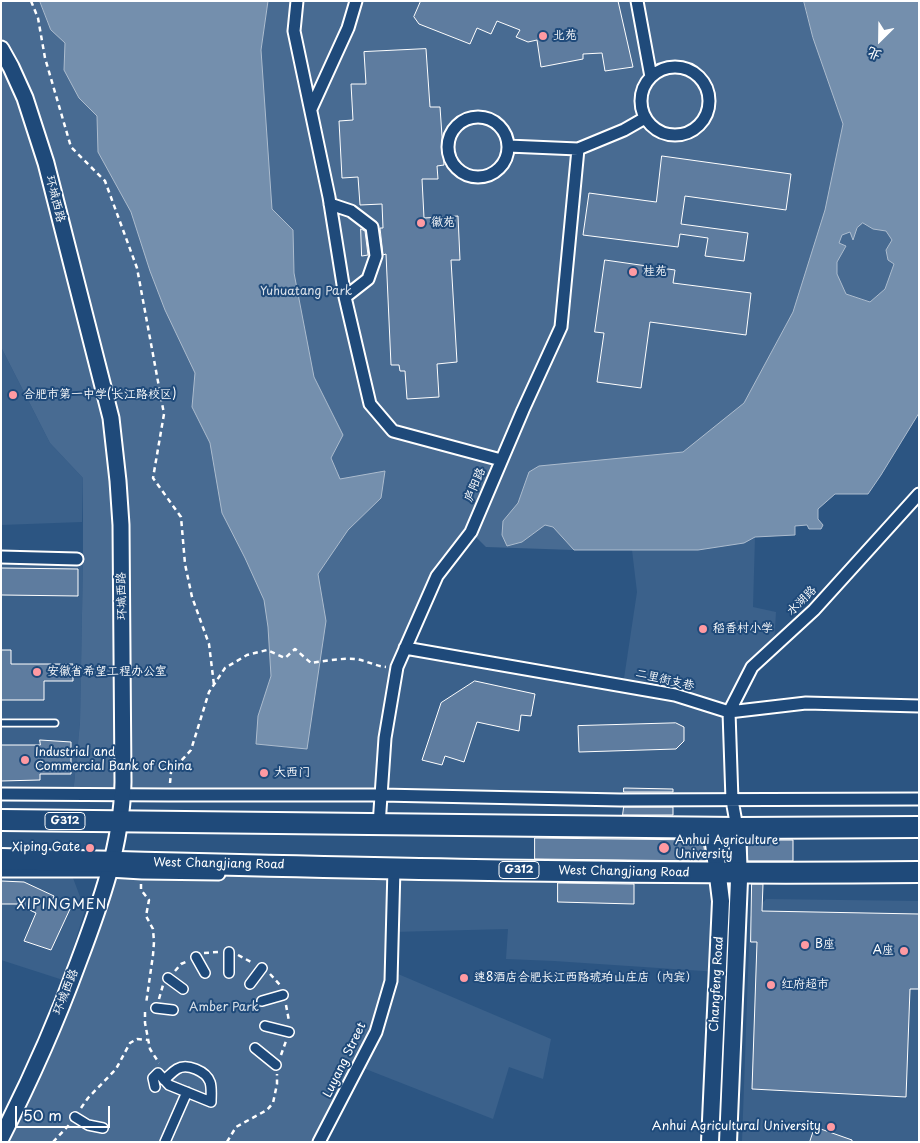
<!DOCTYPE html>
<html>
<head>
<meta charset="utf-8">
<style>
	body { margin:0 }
	#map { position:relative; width:920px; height:1143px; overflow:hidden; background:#2c5582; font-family:"Playpen Sans","LXGW WenKai TC",sans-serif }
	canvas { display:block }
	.frame { position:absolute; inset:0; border:2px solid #fff; pointer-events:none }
	.north { position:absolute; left:855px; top:15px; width:50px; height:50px; -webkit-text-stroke:4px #1f4a7a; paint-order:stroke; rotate:203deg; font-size:14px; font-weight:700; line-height:20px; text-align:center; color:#fff }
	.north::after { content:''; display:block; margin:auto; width:18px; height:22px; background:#fff; clip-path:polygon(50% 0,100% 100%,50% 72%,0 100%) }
	.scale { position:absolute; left:15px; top:1106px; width:95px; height:22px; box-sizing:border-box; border:2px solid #fff; border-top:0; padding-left:6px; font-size:15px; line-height:18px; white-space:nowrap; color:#fff; -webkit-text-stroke:4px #1f4a7a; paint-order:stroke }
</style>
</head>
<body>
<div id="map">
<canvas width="920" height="1143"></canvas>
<div class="frame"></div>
<div class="north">北</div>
<div class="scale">50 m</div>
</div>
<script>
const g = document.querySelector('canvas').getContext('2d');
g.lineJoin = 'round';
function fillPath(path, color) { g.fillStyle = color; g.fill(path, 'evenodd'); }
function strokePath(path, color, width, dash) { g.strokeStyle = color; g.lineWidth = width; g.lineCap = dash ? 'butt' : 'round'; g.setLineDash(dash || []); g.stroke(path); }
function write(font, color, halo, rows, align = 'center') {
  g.font = font + ' "Playpen Sans","LXGW WenKai TC",sans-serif'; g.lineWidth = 4; g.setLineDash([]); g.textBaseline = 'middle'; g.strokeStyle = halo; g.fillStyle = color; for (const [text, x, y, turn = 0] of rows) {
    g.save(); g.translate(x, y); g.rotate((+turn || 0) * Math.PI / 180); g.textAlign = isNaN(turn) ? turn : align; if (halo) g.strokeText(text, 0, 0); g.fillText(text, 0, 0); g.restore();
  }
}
const built = new Path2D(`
	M 1,347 L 50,443 L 83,478 L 82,522 L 1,525 Z
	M 755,537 L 753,607 L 776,612 L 774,646 L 752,667 L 729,712 L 732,800 L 381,795 L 385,738 L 405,648 L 623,685 L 637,592 L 632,550 L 698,550 L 744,543 Z
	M 1,557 L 83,559 L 80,722 L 73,795 L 1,794 Z
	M 394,876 L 718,880 L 718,972 L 554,961 L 506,959 L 508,929 L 392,932 Z
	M 1,877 L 73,878 L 85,910 L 63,980 L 1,960 Z
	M 766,899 L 919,901 L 919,1142 L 742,1142 L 750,917 Z
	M 391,971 L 551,1039 L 543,1079 L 509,1067 L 493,1119 L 358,1066 Z`);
const green = new Path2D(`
	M 1,1 L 919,1 L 919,413 L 881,475 L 868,494 L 835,494 L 818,509 L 818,519 L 823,525 L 821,529 L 809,529 L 807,525 L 795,526 L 795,535 L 755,537 L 744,543 L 698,550 L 574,550 L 486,547 L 471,532 L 437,576 L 397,667 L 381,795 L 73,795 L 80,722 L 83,559 L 83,478 L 50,443 L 1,347 Z
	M 109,871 L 394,876 L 391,981 L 376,1032 L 319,1142 L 1,1142 Z`);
const water = new Path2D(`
	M 40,1 L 268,1 L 261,50 L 272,209 L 293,230 L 294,273 L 314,377 L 343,435 L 331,458 L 340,479 L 385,471 L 381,498 L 348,530 L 318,574 L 326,621 L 307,749 L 256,744 L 258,716 L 271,676 L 268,627 L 264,600 L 245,558 L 222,513 L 210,443 L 192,407 L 195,373 L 165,310 L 150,271 L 131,212 L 98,152 L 97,116 L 79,98 L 64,70 L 65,43 L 51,30 Z
	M 804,1 L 919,1 L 919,413 L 881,475 L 868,494 L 835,494 L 818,509 L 818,519 L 823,525 L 821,529 L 809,529 L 807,525 L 795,526 L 795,535 L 755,537 L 744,543 L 698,550 L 574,550 L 553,527 L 545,525 L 522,542 L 507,546 L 502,535 L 503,521 L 518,503 L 529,472 L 539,466 L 683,452 L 744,403 L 793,312 L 825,210 L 843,124 L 813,38 ZM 863,223 L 873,229 L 886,231 L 892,240 L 886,250 L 888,260 L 894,264 L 885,289 L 870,302 L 846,294 L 837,274 L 837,262 L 846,246 L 839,243 L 842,235 L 850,232 L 853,240 L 857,228 Z`);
const building = new Path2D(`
	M 421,1 L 618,1 L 633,67 L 605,71 L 602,53 L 583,54 L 583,59 L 541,67 L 537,40 L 528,42 L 516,37 L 520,30 L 497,21 L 491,34 L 477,28 L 470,44 L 419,24 L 414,17 Z
	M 426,49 L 430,107 L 440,107 L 444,165 L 437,166 L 438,179 L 422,179 L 424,218 L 458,216 L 460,260 L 451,260 L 457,362 L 437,364 L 439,397 L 407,399 L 405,371 L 400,371 L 399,365 L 391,365 L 386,254 L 383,255 L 380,228 L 383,228 L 382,204 L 360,205 L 358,177 L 342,178 L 339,121 L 353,120 L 351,84 L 366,84 L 364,52 Z
	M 662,156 L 791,174 L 786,210 L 685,196 L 681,224 L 748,233 L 744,261 L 705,256 L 708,238 L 680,234 L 678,247 L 583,235 L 589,193 L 656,202 Z
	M 361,229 L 365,231 L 368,255 L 362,256 Z
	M 605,260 L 675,270 L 673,283 L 751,293 L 746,335 L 650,322 L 641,388 L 597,382 L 604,333 L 595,332 Z
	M 1,568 L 78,569 L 78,596 L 1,595 Z
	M 1,650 L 11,650 L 11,664 L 73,664 L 73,681 L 44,681 L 44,700 L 1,700 Z
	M 475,681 L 535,694 L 531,716 L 521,715 L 519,731 L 477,722 L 464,762 L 445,756 L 442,765 L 422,760 L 441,703 Z
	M 676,723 L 684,727 L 684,741 L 676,749 L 579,752 L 578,726 Z
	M 40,740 L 71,742 L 71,774 L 40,774 L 40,780 L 1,781 L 1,745 L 40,745 Z
	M 624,788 L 673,789 L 673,792 L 624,792 Z
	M 624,807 L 673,807 L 673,815 L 623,815 Z
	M 535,838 L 703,840 L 706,861 L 535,859 Z
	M 747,840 L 793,840 L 793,861 L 748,861 Z
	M 1,881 L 24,882 L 54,896 L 52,902 L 70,909 L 51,950 L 24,941 L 36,913 L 17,904 L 1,904 Z
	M 558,883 L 634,884 L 634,904 L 558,902 Z
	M 752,884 L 763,884 L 762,911 L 919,914 L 919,989 L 910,989 L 906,1097 L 752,1089 L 757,942 L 751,942 Z
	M 815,1127 L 852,1140 L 852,1142 L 810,1142 Z`);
const path = new Path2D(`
	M 31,1 L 38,18 L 45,58 L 71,147 L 105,181 L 137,268 L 164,414 L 153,478 L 181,517 L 185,564 L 192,597 L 209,644 L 214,685
	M 170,783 L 171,772 L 191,750 L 209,692 L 225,668 L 247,655 L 267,650 L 285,658 L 295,649 L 311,663 C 325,661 341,658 355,659 C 365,660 375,666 386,667
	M 141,884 L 141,890 L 149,900 L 146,916 L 153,929 L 154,942 L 153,955 L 146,1004
	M 204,953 L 218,952
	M 238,955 L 253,963
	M 175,971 L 181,964 L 188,961
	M 270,974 L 280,985
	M 159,999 L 163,985
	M 286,1005 L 289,1021
	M 145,1012 L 145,1023 L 150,1049 L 159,1063
	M 281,1055 L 286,1041
	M 81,1108 L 88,1098 L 116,1069 L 130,1043 L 137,1039 L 148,1040
	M 53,1142 L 69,1125
	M 227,1142 L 236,1127 L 267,1110 L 273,1103 L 277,1084 L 277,1074`);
const service = new Path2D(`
	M 1,723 L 55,723`);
const pedestrian = new Path2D(`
	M 196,957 L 205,973
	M 229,973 L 229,952
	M 168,978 L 183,989
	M 250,984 L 262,968
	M 262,1001 L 283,995
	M 156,1008 L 173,1010
	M 265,1026 L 289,1032
	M 255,1048 L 276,1065
	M 155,1087 L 153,1078 L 158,1073 L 169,1085 L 211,1102 C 211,1096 212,1088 210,1082 C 206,1071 187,1063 177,1069 C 172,1072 169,1076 164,1080
	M 75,1117 L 88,1125 L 103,1128
	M 165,1142 L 187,1092`);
const minor = new Path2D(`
	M 297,1 L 294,31 L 329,197 L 345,297 L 370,404 L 393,431 L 501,460
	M 637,1 L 651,77
	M641 101a34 34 0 1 1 68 0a34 34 0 1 1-68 0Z
	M 311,109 L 348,28 L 356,1
	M448 147a30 30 0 1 1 60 0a30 30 0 1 1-60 0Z
	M 508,146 L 578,149 L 624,130 L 645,118
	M 330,204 L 351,211 L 372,227 L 376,256 L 368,279 L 345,297
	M 1,557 L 77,559
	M 405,648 L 675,695 L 729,712 L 806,703 L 919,706
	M 1,794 L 169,795 L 381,795 L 620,800 L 919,799
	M 379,825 L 385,738 L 397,667 L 437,576 L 471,532 L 523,410 L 561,327 L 578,149
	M 737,828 L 732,800 L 729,712 L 752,667 L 814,610 L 919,494
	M 1,871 L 109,871 L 142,873 L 219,874
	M 319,1142 L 376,1032 L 391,981 L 394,868`);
const tertiary = new Path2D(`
	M 1,49 L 11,67 L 25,98 L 46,163 L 111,418 L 118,481 L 121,525 L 123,782 C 122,845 100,905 78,963 C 56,1023 30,1081 1,1138`);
const secondary = new Path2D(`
	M 710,1142 L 721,901 L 712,827
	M 728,1142 L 739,880 L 737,828`);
const trunk = new Path2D(`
	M 1,820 L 737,828 L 919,827
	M 1,859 C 307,867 613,875 919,872`);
const markers = [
	[543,36,5,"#ff9aa2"],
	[421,223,5,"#ff9aa2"],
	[633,272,5,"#ff9aa2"],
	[13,395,5,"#ff9aa2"],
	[703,629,5,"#ff9aa2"],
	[37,672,5,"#ff9aa2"],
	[25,760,5,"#ff9aa2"],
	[264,773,5,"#ff9aa2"],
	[90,848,5,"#ff9aa2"],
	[664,848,6,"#ff9aa2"],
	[805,945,5,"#ff9aa2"],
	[904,951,5,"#ff9aa2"],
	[464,978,5,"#ff9aa2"],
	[771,985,5,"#ff9aa2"],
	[831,1127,5,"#ff9aa2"]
];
const shields = [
	[65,821,40],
	[519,870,40]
];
const shieldNames = [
	["G312",65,821],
	["G312",519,870]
];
const poiNames = [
	["北苑",553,36],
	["徽苑",431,223],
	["桂苑",643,272],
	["合肥市第一中学(长江路校区)",23,395],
	["稻香村小学",713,629],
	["安徽省希望工程办公室",47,672],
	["Industrial and",35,753],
	["Commercial Bank of China",35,767],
	["大西门",274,773],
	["Anhui Agriculture",675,841],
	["University",675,855],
	["Xiping Gate",80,848,"right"],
	["B座",815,945],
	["A座",894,951,"right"],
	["速8酒店合肥长江西路琥珀山庄店（内宾）",474,978],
	["红府超市",781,985],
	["Anhui Agricultural University",821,1127,"right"]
];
const streetNames = [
	["环城西路",55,199,76],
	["庐阳路",475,485,-67],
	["环城西路",122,596,-91],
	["水湖路",802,601,-45],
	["二里街支巷",665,680,13],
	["West Changjiang Road",219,864,1],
	["West Changjiang Road",624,872,1],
	["Changfeng Road",717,984,-87],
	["环城西路",66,992,-68],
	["Luyang Street",345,1060,-64]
];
const parkNames = [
	["Yuhuatang Park",306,292],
	["Amber Park",224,1008]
];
const neighbourhoodNames = [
	["XIPINGMEN",62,905]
];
fillPath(built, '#3b618b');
fillPath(green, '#486b92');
fillPath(water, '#748fad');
strokePath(water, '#acbcce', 1);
fillPath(building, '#5e7c9f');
strokePath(building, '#fff', 1);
strokePath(service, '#fff', 9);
strokePath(pedestrian, '#fff', 12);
strokePath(minor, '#fff', 15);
strokePath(tertiary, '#fff', 19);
strokePath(secondary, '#fff', 20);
strokePath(trunk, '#fff', 24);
strokePath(path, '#fff', 2.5, [5, 4]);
strokePath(service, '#1f4a7a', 5.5);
strokePath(pedestrian, '#1f4a7a', 9);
strokePath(minor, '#1f4a7a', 11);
strokePath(tertiary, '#1f4a7a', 15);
strokePath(secondary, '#1f4a7a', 16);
strokePath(trunk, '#1f4a7a', 20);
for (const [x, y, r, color] of markers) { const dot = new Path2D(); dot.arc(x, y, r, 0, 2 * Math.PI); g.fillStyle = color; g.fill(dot); strokePath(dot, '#1f4a7a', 2); }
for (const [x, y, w] of shields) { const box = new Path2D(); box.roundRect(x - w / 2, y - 8.5, w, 17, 4); g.fillStyle = '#1f4a7a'; g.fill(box); strokePath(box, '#fff', 1); }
write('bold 11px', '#fff', null, shieldNames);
write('12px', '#fff', '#1f4a7a', poiNames, 'left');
write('12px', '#fff', '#1f4a7a', streetNames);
write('12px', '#dae1e9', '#1f4a7a', parkNames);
g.letterSpacing = '1px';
write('14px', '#fff', '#1f4a7a', neighbourhoodNames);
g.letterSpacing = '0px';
</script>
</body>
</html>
